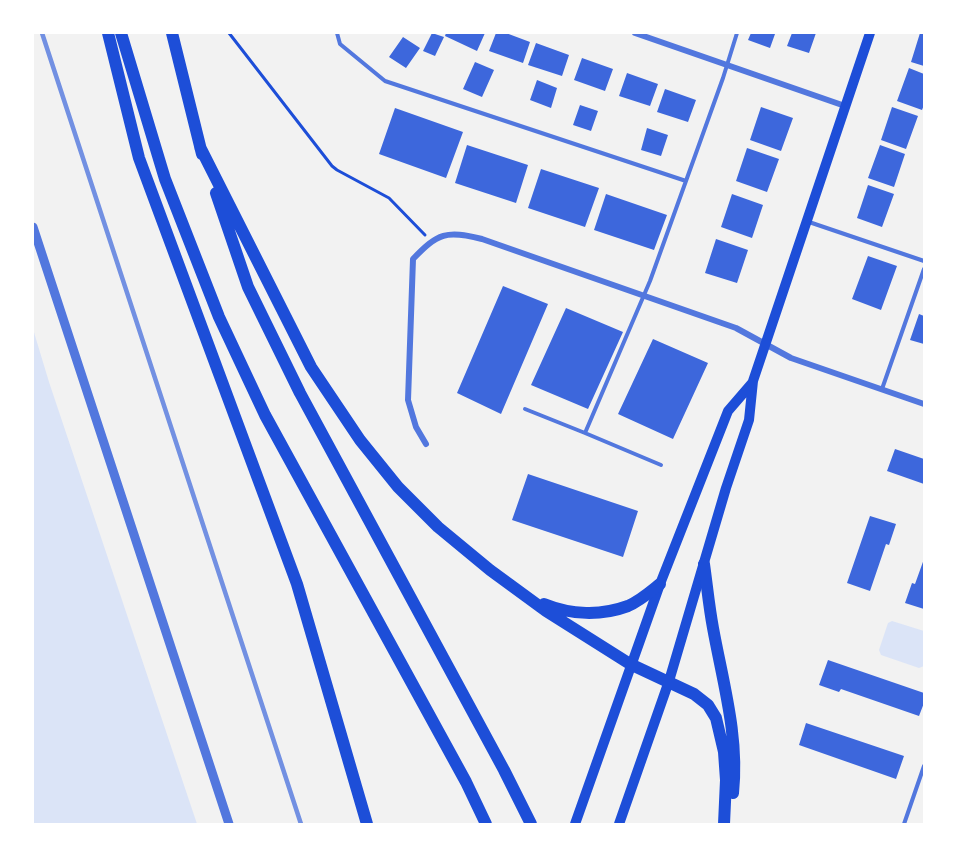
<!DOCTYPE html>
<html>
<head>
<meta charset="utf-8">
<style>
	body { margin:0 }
	#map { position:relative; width:957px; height:857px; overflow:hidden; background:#f2f2f2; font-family:Jost,sans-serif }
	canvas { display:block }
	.frame { position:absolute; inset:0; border:34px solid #fff; pointer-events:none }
</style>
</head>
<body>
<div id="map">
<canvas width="957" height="857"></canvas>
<div class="frame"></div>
</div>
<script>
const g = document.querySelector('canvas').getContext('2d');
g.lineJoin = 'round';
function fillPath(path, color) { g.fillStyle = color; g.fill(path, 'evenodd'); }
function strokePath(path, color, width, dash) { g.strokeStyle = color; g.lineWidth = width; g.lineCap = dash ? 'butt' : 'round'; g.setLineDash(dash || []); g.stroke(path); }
const green = new Path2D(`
	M 33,329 L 49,382 L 197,824 L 33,824 Z
	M 892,621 L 924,631 L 924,666 L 919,668 L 881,655 L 879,650 L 888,623 Z`);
const building = new Path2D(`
	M 432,33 L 444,37 L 435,56 L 423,51 Z
	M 446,33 L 485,33 L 477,51 L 445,36 Z
	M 496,33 L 506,33 L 530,42 L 523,63 L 489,51 Z
	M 751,33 L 775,34 L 770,48 L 748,40 Z
	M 792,33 L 816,33 L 809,53 L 787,46 Z
	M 920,33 L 924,33 L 924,66 L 911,62 Z
	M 403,37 L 420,48 L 406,68 L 389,57 Z
	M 536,43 L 569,55 L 562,76 L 528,65 Z
	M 582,58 L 613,69 L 605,91 L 574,80 Z
	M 475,62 L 494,70 L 482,97 L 463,89 Z
	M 909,68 L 924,74 L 924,105 L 922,110 L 897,101 Z
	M 627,73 L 658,84 L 650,106 L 619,96 Z
	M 537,80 L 557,88 L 551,108 L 530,100 Z
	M 665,89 L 696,100 L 688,122 L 657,112 Z
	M 580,105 L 598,111 L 591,131 L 573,125 Z
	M 761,107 L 793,118 L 781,151 L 750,140 Z
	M 892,107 L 918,116 L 906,149 L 881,140 Z
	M 395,108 L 463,132 L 446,178 L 379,154 Z
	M 647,128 L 668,135 L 661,156 L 641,150 Z
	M 467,145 L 528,165 L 516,203 L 455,183 Z
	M 880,145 L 905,154 L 894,187 L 868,178 Z
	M 747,148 L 779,159 L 767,192 L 736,181 Z
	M 541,169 L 599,188 L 585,227 L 528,208 Z
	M 868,185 L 894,194 L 882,227 L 857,218 Z
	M 606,194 L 667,215 L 654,250 L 594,230 Z
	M 732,194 L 763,205 L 752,238 L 721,227 Z
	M 716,239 L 748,250 L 737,283 L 705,273 Z
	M 868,256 L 897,266 L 881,310 L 852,299 Z
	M 503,286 L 548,304 L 501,414 L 457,393 Z
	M 566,308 L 623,332 L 588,409 L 531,385 Z
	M 919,314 L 924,316 L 924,344 L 910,340 Z
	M 653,339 L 708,363 L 673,439 L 618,414 Z
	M 895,449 L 924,459 L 924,484 L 887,471 Z
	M 528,474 L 638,511 L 623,557 L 512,520 Z
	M 870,516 L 896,524 L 889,545 L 886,544 L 870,591 L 847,583 Z
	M 924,559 L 924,609 L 905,603 L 912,583 L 915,584 Z
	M 828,660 L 924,693 L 924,703 L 919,716 L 841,689 L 839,692 L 819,685 Z
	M 806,723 L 904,756 L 896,779 L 799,745 Z`);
const path = new Path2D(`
	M 229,33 L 332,166 L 337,170 L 389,198 L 425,235`);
const service = new Path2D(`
	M 337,33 L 340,44 L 385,81 L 686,181
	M 809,222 L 924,261
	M 882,389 L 924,269
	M 525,409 L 585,433
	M 661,465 L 585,433 L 650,281 L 723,78 L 737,33
	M 904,824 L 924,766`);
const minor = new Path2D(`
	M 635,33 L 845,106
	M 426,444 L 416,427 L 408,400 L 413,259 C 438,233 446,230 482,239 L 736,328 L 791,358 L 924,404`);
const tertiary = new Path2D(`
	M 33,227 L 229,824`);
const secondary = new Path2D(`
	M 575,824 L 660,584 L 728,411 L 753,382
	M 619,824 L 669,681 L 726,488 L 749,420 L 753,381 L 870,33`);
const trunk = new Path2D(`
	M 108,33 L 139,158 L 297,584 L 367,824
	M 121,33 L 165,179 L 219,317 L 265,415 L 466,782 L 486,824
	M 172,33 L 202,154
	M 200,147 L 311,367 L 360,440 L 398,487 L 438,527 L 490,570 L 546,611 L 630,664 L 694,694 L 708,705 L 716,718 L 724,752 L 726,780 L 724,824
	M 216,193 L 248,287 L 300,393 L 504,770 L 531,824
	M 704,564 C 707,585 709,607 713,628 C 723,683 739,736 733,793
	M 544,604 C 571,615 601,616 628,606 C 640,601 650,592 660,584`);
const rail = new Path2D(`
	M 42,33 L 301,824`);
fillPath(green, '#dbe4f7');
fillPath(building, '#3d67dc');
strokePath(path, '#1d4ed8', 3);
strokePath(service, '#5277de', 4);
strokePath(minor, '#5277de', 6);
strokePath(tertiary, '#5277de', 9);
strokePath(secondary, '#1d4ed8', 10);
strokePath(trunk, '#1d4ed8', 12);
strokePath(rail, '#7290e2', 4.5);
</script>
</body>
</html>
